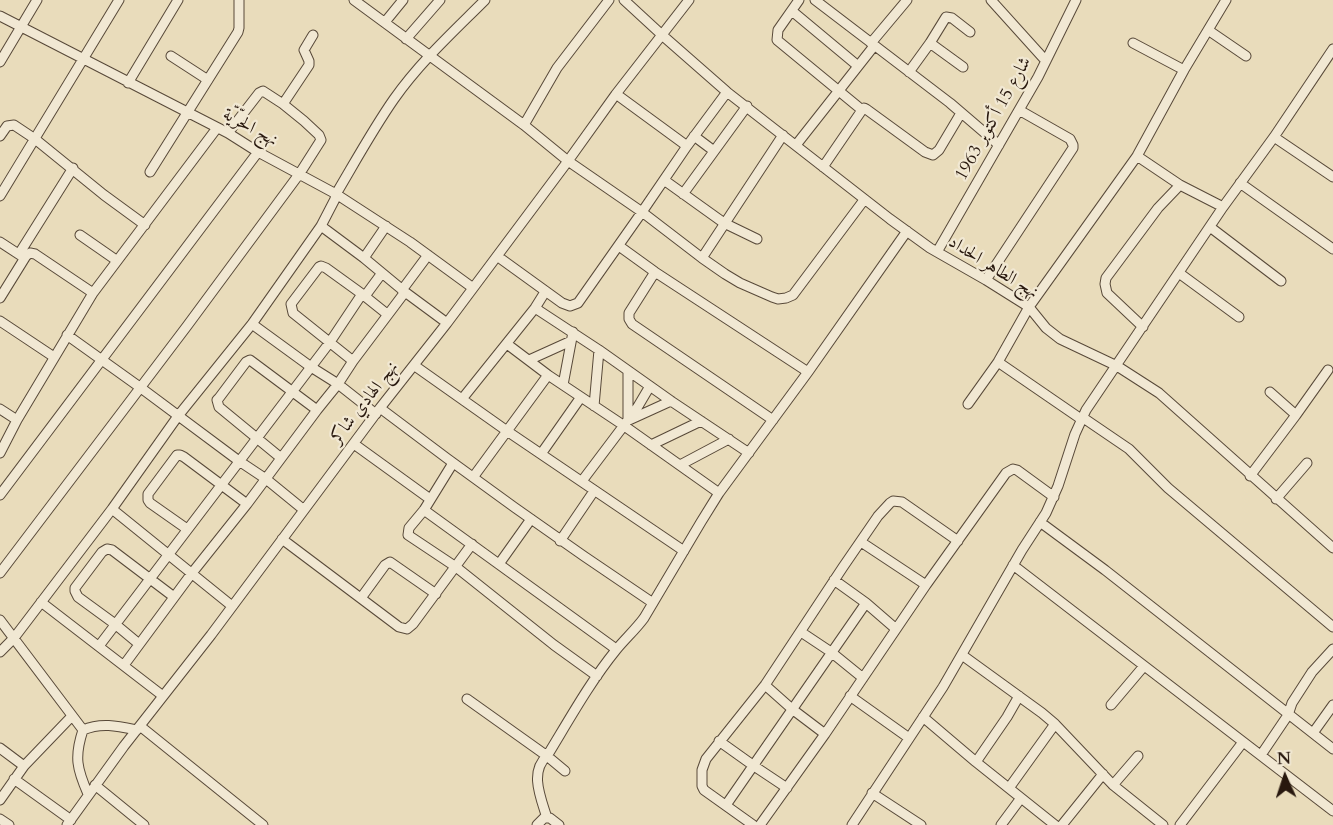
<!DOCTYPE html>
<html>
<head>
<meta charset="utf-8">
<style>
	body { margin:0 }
	#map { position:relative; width:1333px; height:825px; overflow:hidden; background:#e9dcbb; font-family:Cardo,serif }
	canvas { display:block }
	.north { position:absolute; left:1255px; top:747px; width:60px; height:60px; -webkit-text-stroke:4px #f1e8d3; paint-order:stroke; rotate:357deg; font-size:16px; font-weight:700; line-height:24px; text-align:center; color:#28180e }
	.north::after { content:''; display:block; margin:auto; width:21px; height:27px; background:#28180e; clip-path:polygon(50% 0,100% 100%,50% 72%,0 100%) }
</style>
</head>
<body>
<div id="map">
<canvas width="1333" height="825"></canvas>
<div class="north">N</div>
</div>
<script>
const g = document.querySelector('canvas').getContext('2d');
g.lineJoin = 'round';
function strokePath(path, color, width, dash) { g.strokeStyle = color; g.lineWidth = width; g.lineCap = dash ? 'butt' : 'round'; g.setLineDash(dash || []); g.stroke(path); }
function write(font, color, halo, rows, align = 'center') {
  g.font = font + ' Cardo,Amiri,serif'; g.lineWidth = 4.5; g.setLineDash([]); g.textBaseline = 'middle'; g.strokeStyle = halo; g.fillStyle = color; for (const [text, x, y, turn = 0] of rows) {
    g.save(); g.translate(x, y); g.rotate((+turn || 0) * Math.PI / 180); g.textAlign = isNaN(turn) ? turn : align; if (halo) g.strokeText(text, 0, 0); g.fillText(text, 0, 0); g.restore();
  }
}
const minor = new Path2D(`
	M 354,0 L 524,125 L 568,161 L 642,212 L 702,258 L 725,274 L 740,283 L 772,297 L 778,299 L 786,298 L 793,295 L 864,200
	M 624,0 L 662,35 L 727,92 L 890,219 L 930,248 L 986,280 L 1029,307 L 1046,328 L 1060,339 L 1117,366 L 1159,393 L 1333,548
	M 799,0 L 778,30 L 777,40 L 862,110 L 864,108 L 866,109 L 925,152 L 933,155 L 939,150 L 961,113
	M 815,0 L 950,103 L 999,145
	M 991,0 L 1046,61
	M 792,11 L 858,66
	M 0,16 L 228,133 L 258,152 L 336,194 L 410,242 L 473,288
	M 385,22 L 403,0
	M 1208,30 L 1246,56
	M 406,39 L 440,0
	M 871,43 L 907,0
	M 930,43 L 963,67
	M 1133,43 L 1184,70
	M 171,56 L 208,80
	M 0,62 L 37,0
	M 909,72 L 930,43 L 946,17 L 952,18 L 970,32
	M 128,83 L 178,0
	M 616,94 L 687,146
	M 283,104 L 309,65 L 309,61 L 304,50 L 313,35
	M 524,125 L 557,68 L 609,0
	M 0,136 L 7,126 L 14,125 L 35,139 L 104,195 L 145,225
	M 694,136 L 714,151
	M 1274,137 L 1333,177
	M 796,145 L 874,46
	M 1137,156 L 1180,185 L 1223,207
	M 823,167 L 862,110
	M 150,172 L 238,32 L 239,28 L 239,0
	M 664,180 L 724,223 L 757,239
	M 1240,183 L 1333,249
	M 683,194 L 747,106
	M 0,196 L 119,0
	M 321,226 L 364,258 L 405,292 L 447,323
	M 1210,227 L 1281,281
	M 80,235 L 116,260
	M 0,242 L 23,257
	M 619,246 L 655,272 L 808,372
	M 937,252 L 1038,77 L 1076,0
	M 19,254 L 73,168
	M 497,256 L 562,303 L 570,306 L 578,303 L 642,212 L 687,146 L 727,92
	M 364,258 L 386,226
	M 702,258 L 783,135
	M 655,272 L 629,313 L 629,319 L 632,324 L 773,420
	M 1179,273 L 1239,317
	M 986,280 L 1073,148 L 1073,145 L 1070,139 L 1019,110
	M 402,290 L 428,255
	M 365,296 L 382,273
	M 0,298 L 26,256 L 30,253 L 35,254 L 93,293
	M 535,308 L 599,350 L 671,401 L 749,453
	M 0,321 L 54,357
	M 252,324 L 311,367 L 338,384 L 376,414
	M 1143,327 L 1107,293 L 1105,284 L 1106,278 L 1158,208 L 1180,185
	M 67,335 L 141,388 L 239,461 L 266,479 L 304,510
	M 507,344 L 548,375 L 623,425 L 719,493
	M 529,360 L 571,341
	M 353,361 L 293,313 L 291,304 L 319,267 L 321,266 L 326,268 L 362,294 L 387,314
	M 998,362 L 1081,419
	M 415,366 L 507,431 L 684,551
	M 563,385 L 573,332
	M 1270,392 L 1296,415
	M 462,399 L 535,308 L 545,292
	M 968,404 L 998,362 L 1029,307 L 1137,156 L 1184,70 L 1226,0
	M 594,406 L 599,350
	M 380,408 C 469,476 560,541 653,603
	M 0,409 L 17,420
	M 1082,417 L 1129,449 L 1168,488 L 1333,627
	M 628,418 L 628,371
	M 627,421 L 671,401
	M 354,444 L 430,499
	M 651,445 L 701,421
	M 0,453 L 17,420 L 93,293 L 217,128
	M 541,454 L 581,397
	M 281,458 L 219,407 L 217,400 L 219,398 L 246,362 L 250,360 L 317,410
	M 453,463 L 424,510 L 409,528 L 408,535 L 456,567 L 554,645 L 597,676
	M 680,465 L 729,439
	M 474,476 L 548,375
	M 1250,476 L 1296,415 L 1328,370
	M 582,481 L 637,408 L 650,386
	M 0,495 L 258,152
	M 1276,499 L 1307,463
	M 112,509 L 232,606
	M 424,510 L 616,649
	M 1040,522 L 1105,570 L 1333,749
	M 187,529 L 150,503 L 148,500 L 148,494 L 177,455 L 180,455 L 184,457 L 247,504
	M 282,539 L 399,627 L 407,629 L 413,624 L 472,544
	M 560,541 L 594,491
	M 861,542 L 926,585
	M 499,564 L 531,519
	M 1013,565 L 1333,811
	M 0,573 L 187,326 L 300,173 L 321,140 L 319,135 L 304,121 L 283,104 L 263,91 L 259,93 L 228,133
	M 834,580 L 866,603 L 896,629
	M 361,598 L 385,565 L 390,562 L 436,594
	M 41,602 L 163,696
	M 0,620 L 83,730
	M 801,632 L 831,652 L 863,678
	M 139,644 L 115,624 L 78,597 L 75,591 L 75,588 L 102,552 L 107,549 L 112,550 L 174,597
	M 99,646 L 330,342 L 362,294
	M 0,652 L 14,638 L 112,509 L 178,416 L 252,324 L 321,226 L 335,199 L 336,194 C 355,162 373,129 394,99 C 420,62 453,32 485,0
	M 962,655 L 1042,713 L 1055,724 L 1113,785 L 1163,825
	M 124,665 L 192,573 L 247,504 L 317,410 L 338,384 L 353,361 L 405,292
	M 765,685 L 792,709 L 825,734
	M 850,696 L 909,738
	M 467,699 L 547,756 L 565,771
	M 1111,705 L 1144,666
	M 923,717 L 976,762 L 1055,825
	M 140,726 L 263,825
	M 1313,733 L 1333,705
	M 719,741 L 754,766 L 787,788
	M 0,748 L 24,766
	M 1261,755 L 1288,715 L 1292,703 L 1312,672 L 1333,649
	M 976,762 L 1007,717 L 1019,696
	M 14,779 L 71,820
	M 95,785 L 144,825
	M 1113,785 L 1138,756
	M 1009,788 L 1055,724
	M 872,793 L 921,825
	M 88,794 C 77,769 74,757 83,730 C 101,722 118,726 137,730
	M 0,800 L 24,766 L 72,716
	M 726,805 L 866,603
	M 547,818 C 541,798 529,772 547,756 C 569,720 590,682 616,650 C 625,639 636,629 644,618 L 701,522 L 719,493 L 808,372 L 907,231
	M 0,819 L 9,825
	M 67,825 L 124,746 L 211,635 L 380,408 L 447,323 L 568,161 L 616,94 L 689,0
	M 537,825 L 544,818 L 550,818 L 559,825
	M 753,825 L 704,790 L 702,786 L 702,770 L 706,759 L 765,685 L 843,567 L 878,516 L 890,503 L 893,501 L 902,502 L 958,541
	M 760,825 L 825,734 L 926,585 L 1006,473 L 1013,469 L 1017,470 L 1054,497
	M 852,825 L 943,687 L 1022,550 L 1046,513 L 1058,486 L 1075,434 L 1086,410 L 1223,207 L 1274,137 L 1333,49
	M 1001,825 L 1021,798
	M 1062,825 L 1103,774
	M 1180,825 L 1243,742`);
const streetNames = [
	["شارع 15 أكتوبر 1963",994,119,-61],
	["نهج الحرّيّة",250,128,29],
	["نهج الطاهر الحداد",993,268,32],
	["نهج الهادي شاكر",365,403,-52]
];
strokePath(minor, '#584939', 11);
strokePath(minor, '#f1e8d3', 9);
write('18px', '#28180e', '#f1e8d3', streetNames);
</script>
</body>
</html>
